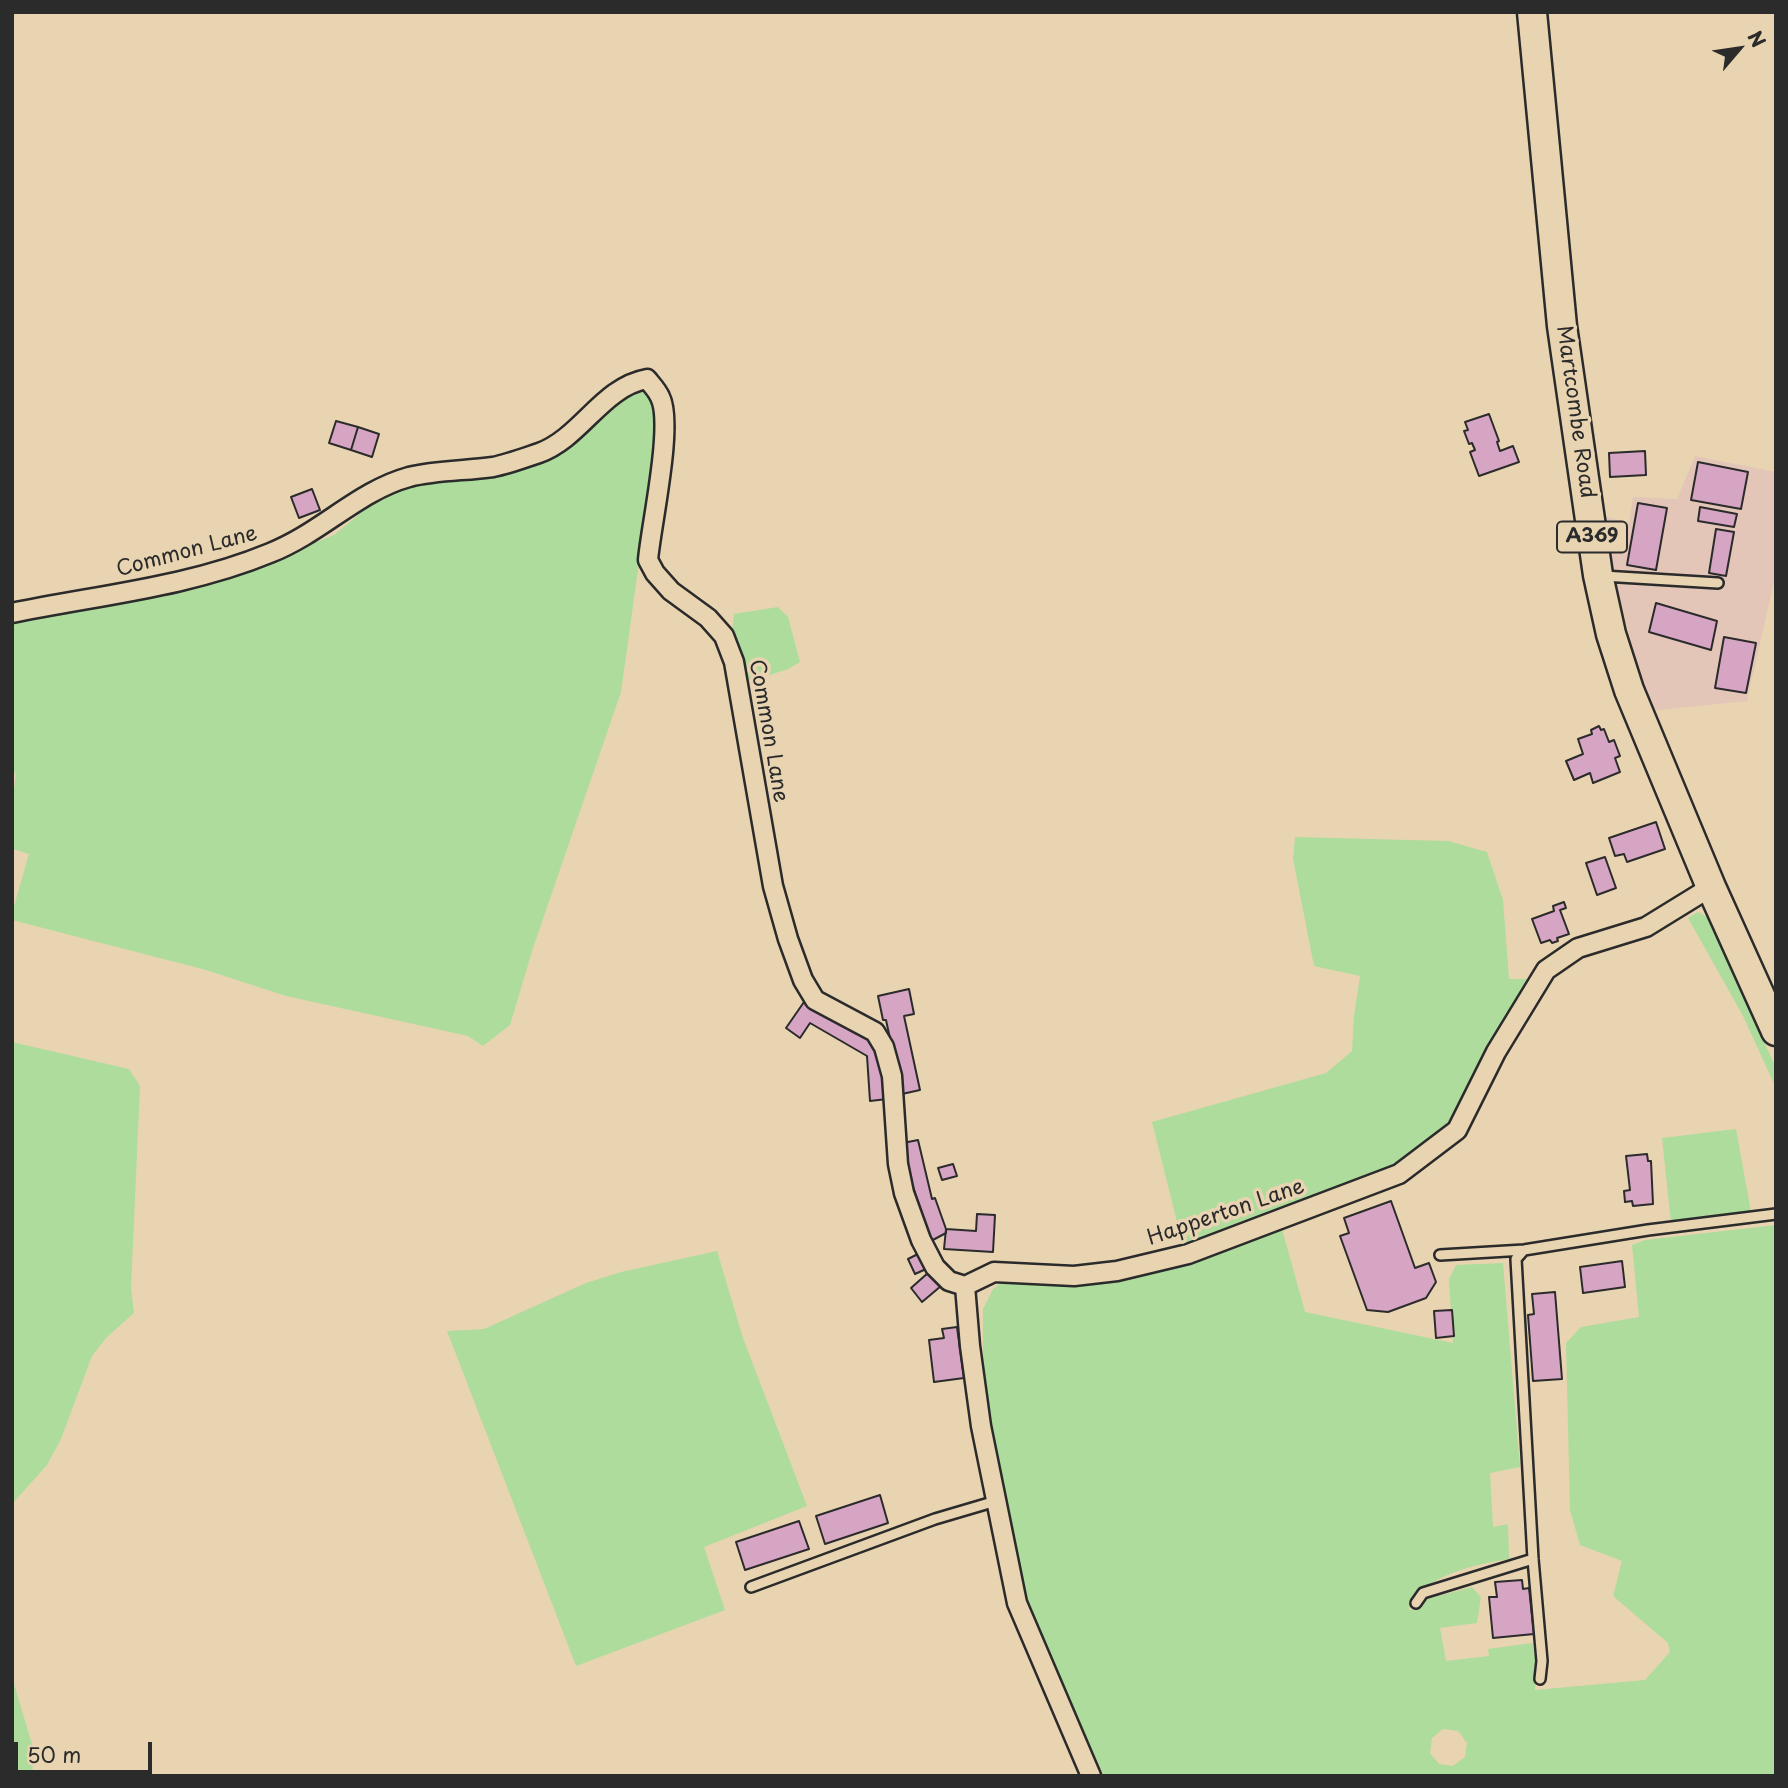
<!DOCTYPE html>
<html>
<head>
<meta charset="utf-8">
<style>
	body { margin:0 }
	#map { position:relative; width:1788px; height:1788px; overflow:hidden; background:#e9d4b2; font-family:"Playpen Sans",sans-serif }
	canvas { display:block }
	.frame { position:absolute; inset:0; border:14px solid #2b2b2b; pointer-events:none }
	.north { position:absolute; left:1704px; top:14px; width:70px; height:70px; -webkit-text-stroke:5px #e9d4b2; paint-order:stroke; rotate:61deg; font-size:19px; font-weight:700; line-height:28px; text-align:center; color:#2b2b2b }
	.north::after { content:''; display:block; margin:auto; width:24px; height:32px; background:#2b2b2b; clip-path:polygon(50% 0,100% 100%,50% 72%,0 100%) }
	.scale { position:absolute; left:14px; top:1742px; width:138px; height:32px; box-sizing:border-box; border:4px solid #2b2b2b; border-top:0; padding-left:9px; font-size:21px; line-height:24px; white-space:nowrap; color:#2b2b2b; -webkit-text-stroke:5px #e9d4b2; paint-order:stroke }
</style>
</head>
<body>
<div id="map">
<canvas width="1788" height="1788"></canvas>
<div class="frame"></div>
<div class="north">N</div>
<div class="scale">50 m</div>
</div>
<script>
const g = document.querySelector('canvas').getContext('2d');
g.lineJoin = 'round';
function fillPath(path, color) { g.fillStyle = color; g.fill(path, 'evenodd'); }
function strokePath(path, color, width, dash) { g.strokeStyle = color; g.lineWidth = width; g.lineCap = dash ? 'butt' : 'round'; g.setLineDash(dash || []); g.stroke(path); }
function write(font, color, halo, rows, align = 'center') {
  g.font = font + ' "Playpen Sans",sans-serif'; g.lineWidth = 7; g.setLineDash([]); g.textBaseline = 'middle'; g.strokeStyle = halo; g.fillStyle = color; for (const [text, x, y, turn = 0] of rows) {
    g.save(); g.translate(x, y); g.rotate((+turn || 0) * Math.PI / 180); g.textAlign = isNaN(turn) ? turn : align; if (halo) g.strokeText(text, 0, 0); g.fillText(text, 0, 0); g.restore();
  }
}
const built = new Path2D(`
	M 1695,456 L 1776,472 L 1776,573 L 1747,701 L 1650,711 L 1609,560 L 1604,516 L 1629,523 L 1633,497 L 1677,499 Z`);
const green = new Path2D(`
	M 638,389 C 655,398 655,415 657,433 L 621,692 L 533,948 L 510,1025 L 483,1046 L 468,1036 L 286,996 L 206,970 L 12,920 L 12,913 L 29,854 L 12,849 L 12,805 L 16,773 L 12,772 L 12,619 L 294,551 L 334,535 L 380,497 L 422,481 L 459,476 L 503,474 L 542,460 L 574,440 L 601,417 L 623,395 Z
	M 778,607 L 788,617 L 800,662 L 788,669 L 745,683 L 732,633 L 734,614 Z
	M 1295,837 L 1448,841 L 1487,852 L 1503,900 L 1509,979 L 1533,979 L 1452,1125 L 1398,1168 L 1195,1245 L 1183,1246 L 1152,1122 L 1326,1073 L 1352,1051 L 1354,1016 L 1360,976 L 1314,966 L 1293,859 Z
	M 1698,912 L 1707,917 L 1776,1068 L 1776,1088 L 1743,1016 L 1688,918 Z
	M 12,1042 L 129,1069 L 140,1086 L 131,1288 L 134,1313 L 107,1337 L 92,1356 L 61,1439 L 47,1465 L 12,1504 Z
	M 1736,1129 L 1751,1212 L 1671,1223 L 1662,1138 Z
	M 1776,1225 L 1776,1776 L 1104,1776 L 1023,1603 L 983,1373 L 983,1309 L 993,1289 L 1006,1279 L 1077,1285 L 1114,1283 L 1199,1260 L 1282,1229 L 1305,1312 L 1453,1343 L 1449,1279 L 1456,1265 L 1503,1263 L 1520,1467 L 1490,1473 L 1493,1527 L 1508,1524 L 1509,1559 C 1472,1565 1446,1572 1414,1594 L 1409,1610 L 1420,1609 L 1427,1599 L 1472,1587 L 1481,1597 L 1477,1623 L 1440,1628 L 1446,1661 L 1489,1656 L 1488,1649 L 1532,1643 L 1537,1666 L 1535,1690 L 1645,1680 L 1670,1652 L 1668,1643 L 1613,1596 L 1622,1561 L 1580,1545 L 1570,1510 L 1566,1343 L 1581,1327 L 1639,1317 L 1632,1245 L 1645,1240 ZM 1443,1729 L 1458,1731 L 1467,1743 L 1465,1757 L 1453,1766 L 1439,1764 L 1430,1753 L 1432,1738 Z
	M 717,1251 L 743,1338 L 807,1506 L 704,1547 L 725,1610 L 576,1666 L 447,1331 L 484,1329 L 586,1283 L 621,1272 Z
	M 12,1677 L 34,1751 L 32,1776 L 12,1776 Z`);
const building = new Path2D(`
	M 1489,414 L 1499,441 L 1497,442 L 1500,451 L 1513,446 L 1519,462 L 1479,476 L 1470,452 L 1475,450 L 1472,443 L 1469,444 L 1464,431 L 1468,430 L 1465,422 Z
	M 336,421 L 358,427 L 351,450 L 329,443 Z
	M 358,427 L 379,434 L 372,457 L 351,450 Z
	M 1645,451 L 1646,475 L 1610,477 L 1609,453 Z
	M 1698,462 L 1748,472 L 1741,509 L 1691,500 Z
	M 312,489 L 320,510 L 299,518 L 291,497 Z
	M 1638,503 L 1667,508 L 1656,570 L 1627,565 Z
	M 1700,507 L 1737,514 L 1734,527 L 1698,521 Z
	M 1716,529 L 1734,532 L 1726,576 L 1709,573 Z
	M 1656,603 L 1717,621 L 1711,650 L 1649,632 Z
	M 1724,637 L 1756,643 L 1746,693 L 1715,688 Z
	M 1599,726 L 1601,730 L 1604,729 L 1609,742 L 1614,740 L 1620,756 L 1615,758 L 1620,772 L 1593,783 L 1590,773 L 1574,780 L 1566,761 L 1583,754 L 1578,739 L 1592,734 L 1591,730 Z
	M 1656,822 L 1665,849 L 1627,862 L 1624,854 L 1615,856 L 1609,838 Z
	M 1605,857 L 1616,888 L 1597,895 L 1586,863 Z
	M 1564,902 L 1566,908 L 1560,910 L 1569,934 L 1557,938 L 1558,941 L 1552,943 L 1550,940 L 1541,943 L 1532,919 L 1554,911 L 1553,906 Z
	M 909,989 L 914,1014 L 904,1016 L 920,1090 L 902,1094 L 886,1020 L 883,1020 L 878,996 Z
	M 804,1002 L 872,1042 L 884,1056 L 887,1099 L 870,1101 L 867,1056 L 810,1023 L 800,1038 L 786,1028 Z
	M 918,1140 L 932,1199 L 935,1198 L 946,1229 L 946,1233 L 931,1241 L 908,1172 L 903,1143 Z
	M 1647,1154 L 1648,1161 L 1651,1161 L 1653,1204 L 1633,1206 L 1632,1201 L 1625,1202 L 1624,1191 L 1630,1190 L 1626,1156 Z
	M 953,1164 L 957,1176 L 942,1180 L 938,1168 Z
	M 1391,1201 L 1415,1268 L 1429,1263 L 1436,1282 L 1426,1298 L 1388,1312 L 1367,1310 L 1340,1236 L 1349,1233 L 1344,1218 Z
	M 977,1214 L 995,1215 L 993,1252 L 944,1249 L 946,1229 L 976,1231 Z
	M 918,1254 L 926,1269 L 915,1274 L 908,1259 Z
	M 1622,1261 L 1625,1287 L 1583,1293 L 1580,1267 Z
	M 929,1272 L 941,1286 L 922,1302 L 911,1288 Z
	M 1555,1292 L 1562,1379 L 1533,1381 L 1528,1315 L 1534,1314 L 1532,1294 Z
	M 1452,1310 L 1454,1336 L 1436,1338 L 1434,1311 Z
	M 957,1327 L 964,1378 L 934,1382 L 929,1340 L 944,1338 L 942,1329 Z
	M 880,1495 L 888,1523 L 825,1544 L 816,1516 Z
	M 799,1521 L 809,1549 L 745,1570 L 736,1542 Z
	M 1522,1580 L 1523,1589 L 1529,1588 L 1534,1634 L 1493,1638 L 1489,1597 L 1497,1597 L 1495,1582 Z`);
const lane = new Path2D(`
	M 1603,576 L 1718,583
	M 1524,1250 L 1516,1259 L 1533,1559 L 1542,1661 L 1540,1679
	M 1440,1255 L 1524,1250 L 1648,1230 L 1776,1214
	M 751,1587 L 935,1519 L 996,1501
	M 1416,1603 L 1423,1593 L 1533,1559`);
const street = new Path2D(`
	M 12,613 C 99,595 188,587 270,553 C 321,533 358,491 409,477 C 437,470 465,471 493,467 C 508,464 524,458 539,453 C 581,438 602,387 647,379 C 651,384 657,390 660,397 C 674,424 651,525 648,560 L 655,573 L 671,591 L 708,618 L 724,636 L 734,662 L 773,886 L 788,939 L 803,980 L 815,1000 L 875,1032 L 884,1047 L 892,1076 L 898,1164 L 904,1193 L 921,1240 L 935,1267 L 949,1281 L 965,1286
	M 965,1286 L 994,1272 L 1074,1276 L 1117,1271 L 1188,1254 L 1399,1174 L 1457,1130 L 1496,1052 L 1546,970 L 1578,948 L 1646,927 L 1711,887
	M 965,1286 L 970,1346 L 981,1426 L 1017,1603 L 1091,1776`);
const primary = new Path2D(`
	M 1532,12 L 1562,326 L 1598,575 L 1611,634 L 1629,690 L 1711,887 L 1776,1031`);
const shields = [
	[1592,537,70]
];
const shieldNames = [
	["A369",1592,537]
];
const streetNames = [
	["Martcombe Road",1575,412,82],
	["Common Lane",187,552,-15],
	["Common Lane",768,731,80],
	["Happerton Lane",1226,1213,-19]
];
fillPath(built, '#e3c6b7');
fillPath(green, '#addc9c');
fillPath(building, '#d6a5c3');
strokePath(building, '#2b2b2b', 2);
strokePath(lane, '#2b2b2b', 14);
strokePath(street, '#2b2b2b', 23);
strokePath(primary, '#2b2b2b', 33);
strokePath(lane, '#e9d4b2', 9);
strokePath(street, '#e9d4b2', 18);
strokePath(primary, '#e9d4b2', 28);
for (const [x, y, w] of shields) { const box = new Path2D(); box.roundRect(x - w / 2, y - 15.5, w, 31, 5); g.fillStyle = '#e9d4b2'; g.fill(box); strokePath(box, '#2b2b2b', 2); }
write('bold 19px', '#2b2b2b', null, shieldNames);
write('21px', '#2b2b2b', '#e9d4b2', streetNames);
</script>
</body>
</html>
